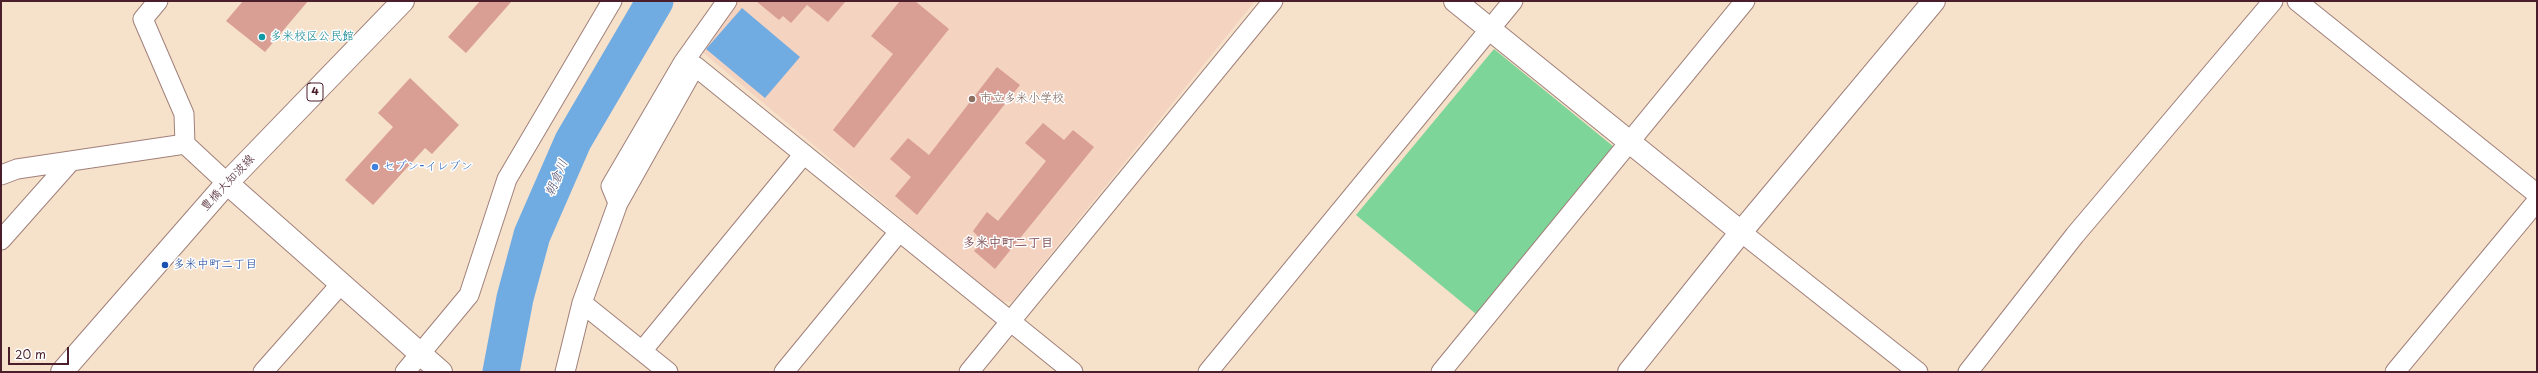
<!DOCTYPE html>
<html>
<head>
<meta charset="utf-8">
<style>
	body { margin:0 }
	#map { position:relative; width:2538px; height:373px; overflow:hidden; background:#f6e1ca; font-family:"Playpen Sans",sans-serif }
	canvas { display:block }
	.frame { position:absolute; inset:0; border:2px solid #4a1f2b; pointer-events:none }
	.scale { position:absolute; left:8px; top:347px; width:61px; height:18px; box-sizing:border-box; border:2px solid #4a1f2b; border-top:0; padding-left:5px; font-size:12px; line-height:14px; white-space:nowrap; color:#4a1f2b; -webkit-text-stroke:3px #fff; paint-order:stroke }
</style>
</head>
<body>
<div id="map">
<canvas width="2538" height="373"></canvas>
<div class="frame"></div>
<div class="scale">20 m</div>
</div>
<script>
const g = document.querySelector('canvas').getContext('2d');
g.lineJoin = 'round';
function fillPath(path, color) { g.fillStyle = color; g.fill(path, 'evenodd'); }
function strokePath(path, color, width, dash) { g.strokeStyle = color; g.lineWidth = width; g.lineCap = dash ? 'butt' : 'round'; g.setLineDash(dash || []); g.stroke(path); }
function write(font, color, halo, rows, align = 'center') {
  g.font = font + ' "Playpen Sans","Klee One",sans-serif'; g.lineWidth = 3; g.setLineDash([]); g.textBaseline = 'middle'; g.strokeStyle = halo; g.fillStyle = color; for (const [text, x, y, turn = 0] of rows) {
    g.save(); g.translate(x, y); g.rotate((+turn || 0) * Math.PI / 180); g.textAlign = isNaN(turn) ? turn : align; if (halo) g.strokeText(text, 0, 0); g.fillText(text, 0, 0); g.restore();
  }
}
const built = new Path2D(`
	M 732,1 L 1255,1 L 1012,302 L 1000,301 L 700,50 Z`);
const green = new Path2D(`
	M 1494,49 L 1614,147 L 1476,314 L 1356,215 Z`);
const water = new Path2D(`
	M 742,8 L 800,57 L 765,98 L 706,49 Z`);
const river = new Path2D(`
	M 501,372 L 515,298 L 532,235 L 573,141 L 655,1`);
const building = new Path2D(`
	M 243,1 L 308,1 L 265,52 L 226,21 Z
	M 480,1 L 512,1 L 466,53 L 448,37 Z
	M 756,1 L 846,1 L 828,22 L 807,5 L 791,23 L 783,16 L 779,20 Z
	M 900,1 L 915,1 L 949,29 L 854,148 L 833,130 L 893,54 L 871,36 Z
	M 997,67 L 1020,85 L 917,215 L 895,196 L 911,177 L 890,159 L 908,138 L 929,155 Z
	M 410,78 L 459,125 L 432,154 L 425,148 L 373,205 L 345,180 L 393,127 L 378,113 Z
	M 1043,123 L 1064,140 L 1073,130 L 1094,147 L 995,269 L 974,251 L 982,241 L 973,231 L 987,212 L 998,221 L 1046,161 L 1025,143 Z`);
const street = new Path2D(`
	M 158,1 L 143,19 L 184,114 L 185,144
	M 2297,1 L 2537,194
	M 1,175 L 17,169 L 185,144 L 227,183
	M 618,203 L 611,186 L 683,63 L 727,1
	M 1741,232 L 1918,372
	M 1,240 L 71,161
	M 582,303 L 668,372
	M 642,351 L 804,154
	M 263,372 L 340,285
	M 405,372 L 469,295 L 507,179 L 612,1
	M 565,372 L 582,303 L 618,203 L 695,66 L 1073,372
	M 784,372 L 899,232
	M 969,372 L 1273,1
	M 1208,372 L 1513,1
	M 1441,372 L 1745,1
	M 1968,372 L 2075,235 L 2273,1
	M 2395,372 L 2537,201`);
const secondary = new Path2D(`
	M 1455,1 L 1741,232
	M 227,183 L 441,372
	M 1629,372 L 1741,232 L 1934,1`);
const primary = new Path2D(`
	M 62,372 L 227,183 L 403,1`);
const markers = [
	[262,37,4,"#0f9aa8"],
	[972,99,4,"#8d6e63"],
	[375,167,4,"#3f7fe0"],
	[165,265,4,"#1a4fb4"]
];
const shields = [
	[315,92,16]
];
const shieldNames = [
	["4",315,92]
];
const cultureNames = [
	["多米校区公民館",270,37]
];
const educationNames = [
	["市立多米小学校",980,99]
];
const shopNames = [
	["セブン-イレブン",383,167]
];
const streetNames = [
	["豊橋大知波線",228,183,-47]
];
const transitNames = [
	["多米中町二丁目",173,265]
];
const waterNames = [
	["朝倉川",557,178,-67]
];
const neighbourhoodNames = [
	["多米中町二丁目",1008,243]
];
fillPath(built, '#f5d3c1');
fillPath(green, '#7ed599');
fillPath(water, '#70ace2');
strokePath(river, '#70ace2', 37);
fillPath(building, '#d99e94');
strokePath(street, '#a0807a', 21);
strokePath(secondary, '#a0807a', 24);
strokePath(primary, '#a0807a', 24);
strokePath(street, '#fff', 19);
strokePath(secondary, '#fff', 22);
strokePath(primary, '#fff', 22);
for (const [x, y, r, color] of markers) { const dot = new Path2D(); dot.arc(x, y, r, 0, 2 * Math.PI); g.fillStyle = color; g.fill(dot); strokePath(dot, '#fff', 1.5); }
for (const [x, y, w] of shields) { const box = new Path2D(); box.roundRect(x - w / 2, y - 9, w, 18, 3); g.fillStyle = '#fff'; g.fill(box); strokePath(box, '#4a1f2b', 1); }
write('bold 11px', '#4a1f2b', null, shieldNames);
write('12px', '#0d838f', '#fff', cultureNames, 'left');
write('12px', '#785e54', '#fff', educationNames, 'left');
write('12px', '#366cbe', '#fff', shopNames, 'left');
write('12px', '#4a1f2b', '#fff', streetNames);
write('12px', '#164399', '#fff', transitNames, 'left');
write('italic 13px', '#595774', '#fff', waterNames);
write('bold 13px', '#7c4b50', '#fff', neighbourhoodNames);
</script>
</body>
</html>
